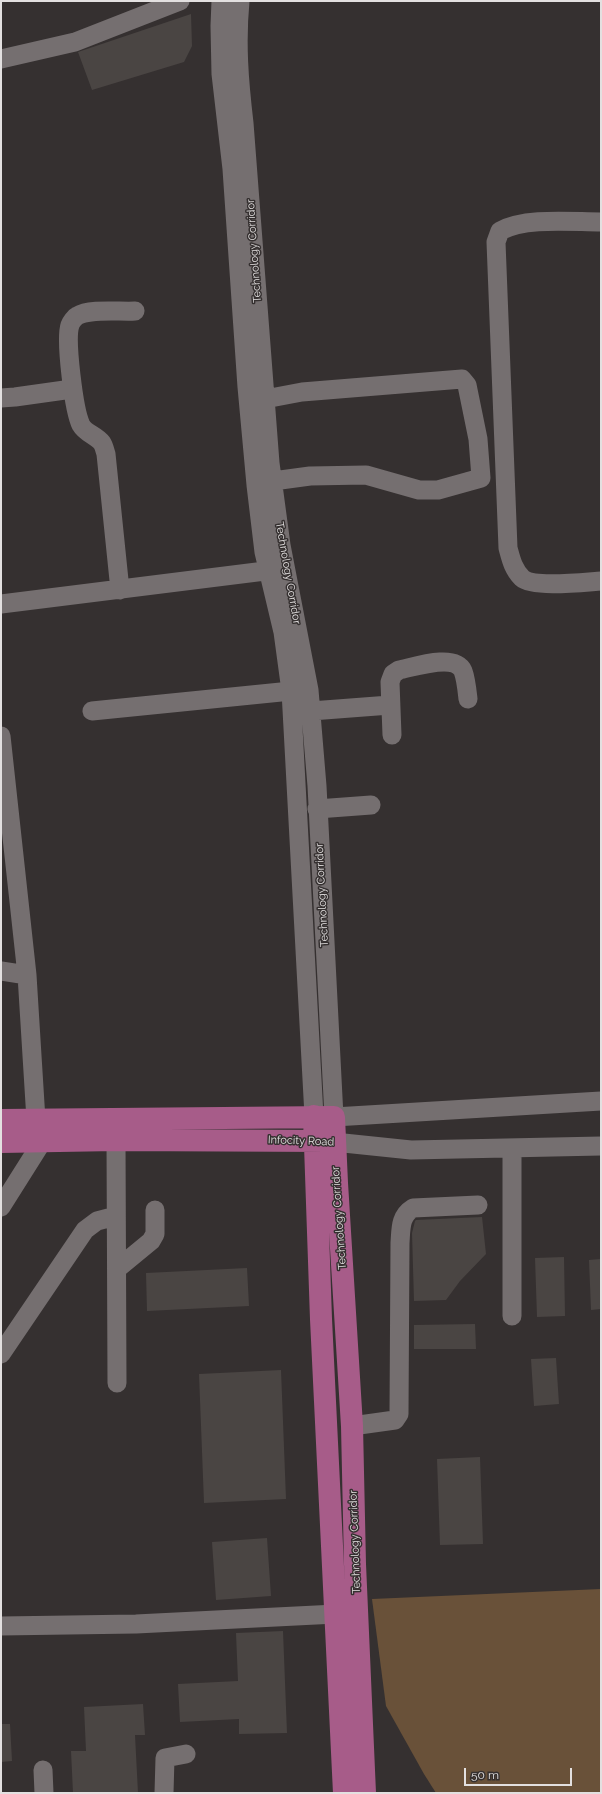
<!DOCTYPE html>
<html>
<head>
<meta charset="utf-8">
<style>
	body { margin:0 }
	#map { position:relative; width:602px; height:1794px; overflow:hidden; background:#353030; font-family:Raleway,sans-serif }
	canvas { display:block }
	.frame { position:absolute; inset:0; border:2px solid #e3e0e0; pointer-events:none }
	.scale { position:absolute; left:464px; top:1768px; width:108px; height:18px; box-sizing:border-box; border:2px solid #e3e0e0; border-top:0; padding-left:5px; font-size:12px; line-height:14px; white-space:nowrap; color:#e3e0e0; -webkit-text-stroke:3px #353030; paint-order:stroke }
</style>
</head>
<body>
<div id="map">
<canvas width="602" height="1794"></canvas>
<div class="frame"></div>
<div class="scale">50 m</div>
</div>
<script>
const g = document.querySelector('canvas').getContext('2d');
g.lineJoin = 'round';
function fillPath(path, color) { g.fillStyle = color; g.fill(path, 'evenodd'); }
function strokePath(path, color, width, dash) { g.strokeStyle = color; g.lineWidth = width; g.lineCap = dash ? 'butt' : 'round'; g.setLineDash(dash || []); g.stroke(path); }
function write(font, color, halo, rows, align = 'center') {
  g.font = font + ' Raleway,sans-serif'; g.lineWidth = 3; g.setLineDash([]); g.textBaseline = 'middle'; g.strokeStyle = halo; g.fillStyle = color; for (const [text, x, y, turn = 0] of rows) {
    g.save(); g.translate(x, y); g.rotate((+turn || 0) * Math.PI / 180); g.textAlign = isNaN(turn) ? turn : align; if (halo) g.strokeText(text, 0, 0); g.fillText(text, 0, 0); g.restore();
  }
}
const green = new Path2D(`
	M 601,1589 L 601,1793 L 436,1793 L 424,1774 L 386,1706 L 372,1599 Z`);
const building = new Path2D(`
	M 191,14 L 192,46 L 184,62 L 92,90 L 78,52 Z
	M 482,1217 L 486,1254 L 460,1281 L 446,1300 L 414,1301 L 412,1233 L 415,1221 L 416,1220 Z
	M 564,1257 L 565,1316 L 537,1317 L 535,1258 Z
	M 601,1259 L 601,1309 L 591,1310 L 589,1260 Z
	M 247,1268 L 249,1306 L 147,1311 L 146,1273 Z
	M 475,1324 L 476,1349 L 414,1349 L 414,1325 Z
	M 556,1358 L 559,1404 L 534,1406 L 531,1359 Z
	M 281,1370 L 286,1499 L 204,1503 L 199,1374 Z
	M 480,1457 L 483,1544 L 440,1545 L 437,1459 Z
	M 267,1538 L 271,1596 L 216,1600 L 212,1542 Z
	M 283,1631 L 287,1733 L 239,1734 L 239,1719 L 180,1722 L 178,1684 L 238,1681 L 236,1633 Z
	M 143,1704 L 145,1735 L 135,1735 L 138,1793 L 73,1793 L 71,1751 L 86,1751 L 84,1707 Z
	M 1,1724 L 10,1724 L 12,1761 L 1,1762 Z`);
const minor = new Path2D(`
	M 221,1 L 220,26 L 221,74 L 232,169 L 247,387 L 256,485 L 264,552 L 283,632 L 291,691 L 314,1116
	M 240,1 C 236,43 239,81 244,123 L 270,463 L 281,545 L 309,690 L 317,786 L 334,1117 L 601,1101
	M 1,59 L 75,42 L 180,1
	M 601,222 C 571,222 526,217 500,231 L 496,242 L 508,548 C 511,559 513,569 522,578 C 533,588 585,582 601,581
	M 1,398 L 15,397 L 72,389
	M 265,399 L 302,392 L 462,379 L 467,385 L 478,439 L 481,478 L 438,490 L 419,490 L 366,475 L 310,476 L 273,481
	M 120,590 L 106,454 C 105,451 104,446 102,443 C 96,435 86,434 81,425 C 74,411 65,340 70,325 C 71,322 75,317 77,316 C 90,308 120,312 135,311
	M 1,604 L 281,569
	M 92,711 L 291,691
	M 311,711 L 390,705
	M 392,735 L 390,682 L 393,674 L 399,670 C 414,667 455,653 463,671 C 466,679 467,690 468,699
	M 1,736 L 27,975 L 36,1120
	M 317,809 L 371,805
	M 1,971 L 27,975
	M 116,1140 L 117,1383
	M 334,1142 L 411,1150 L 601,1146
	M 1,1207 L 42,1142
	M 117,1269 L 151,1241 L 155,1234 L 155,1210
	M 512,1316 L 512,1148
	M 1,1354 L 85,1230 L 97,1221 L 116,1216
	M 352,1426 L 395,1420 L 399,1414 L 400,1243 C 401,1228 400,1216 413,1208 L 478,1205
	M 1,1626 L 136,1624 L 336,1614
	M 43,1770 L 44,1793
	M 164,1793 L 165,1758 L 186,1754`);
const major = new Path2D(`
	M 314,1116 L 321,1319 L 344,1793
	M 1,1120 L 334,1117 L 337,1183 L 352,1426 L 355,1564 L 365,1793
	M 1,1142 L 116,1140 L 328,1141`);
const streetNames = [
	["Technology Corridor",254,251,-94],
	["Technology Corridor",288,573,80],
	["Technology Corridor",322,895,-93],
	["Infocity Road",301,1141,2],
	["Technology Corridor",339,1218,-94],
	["Technology Corridor",355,1542,-92]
];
fillPath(green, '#695139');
fillPath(building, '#4a4543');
strokePath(minor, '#756f70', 19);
strokePath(major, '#a75c89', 22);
write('11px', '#e3e0e0', '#353030', streetNames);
</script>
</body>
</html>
